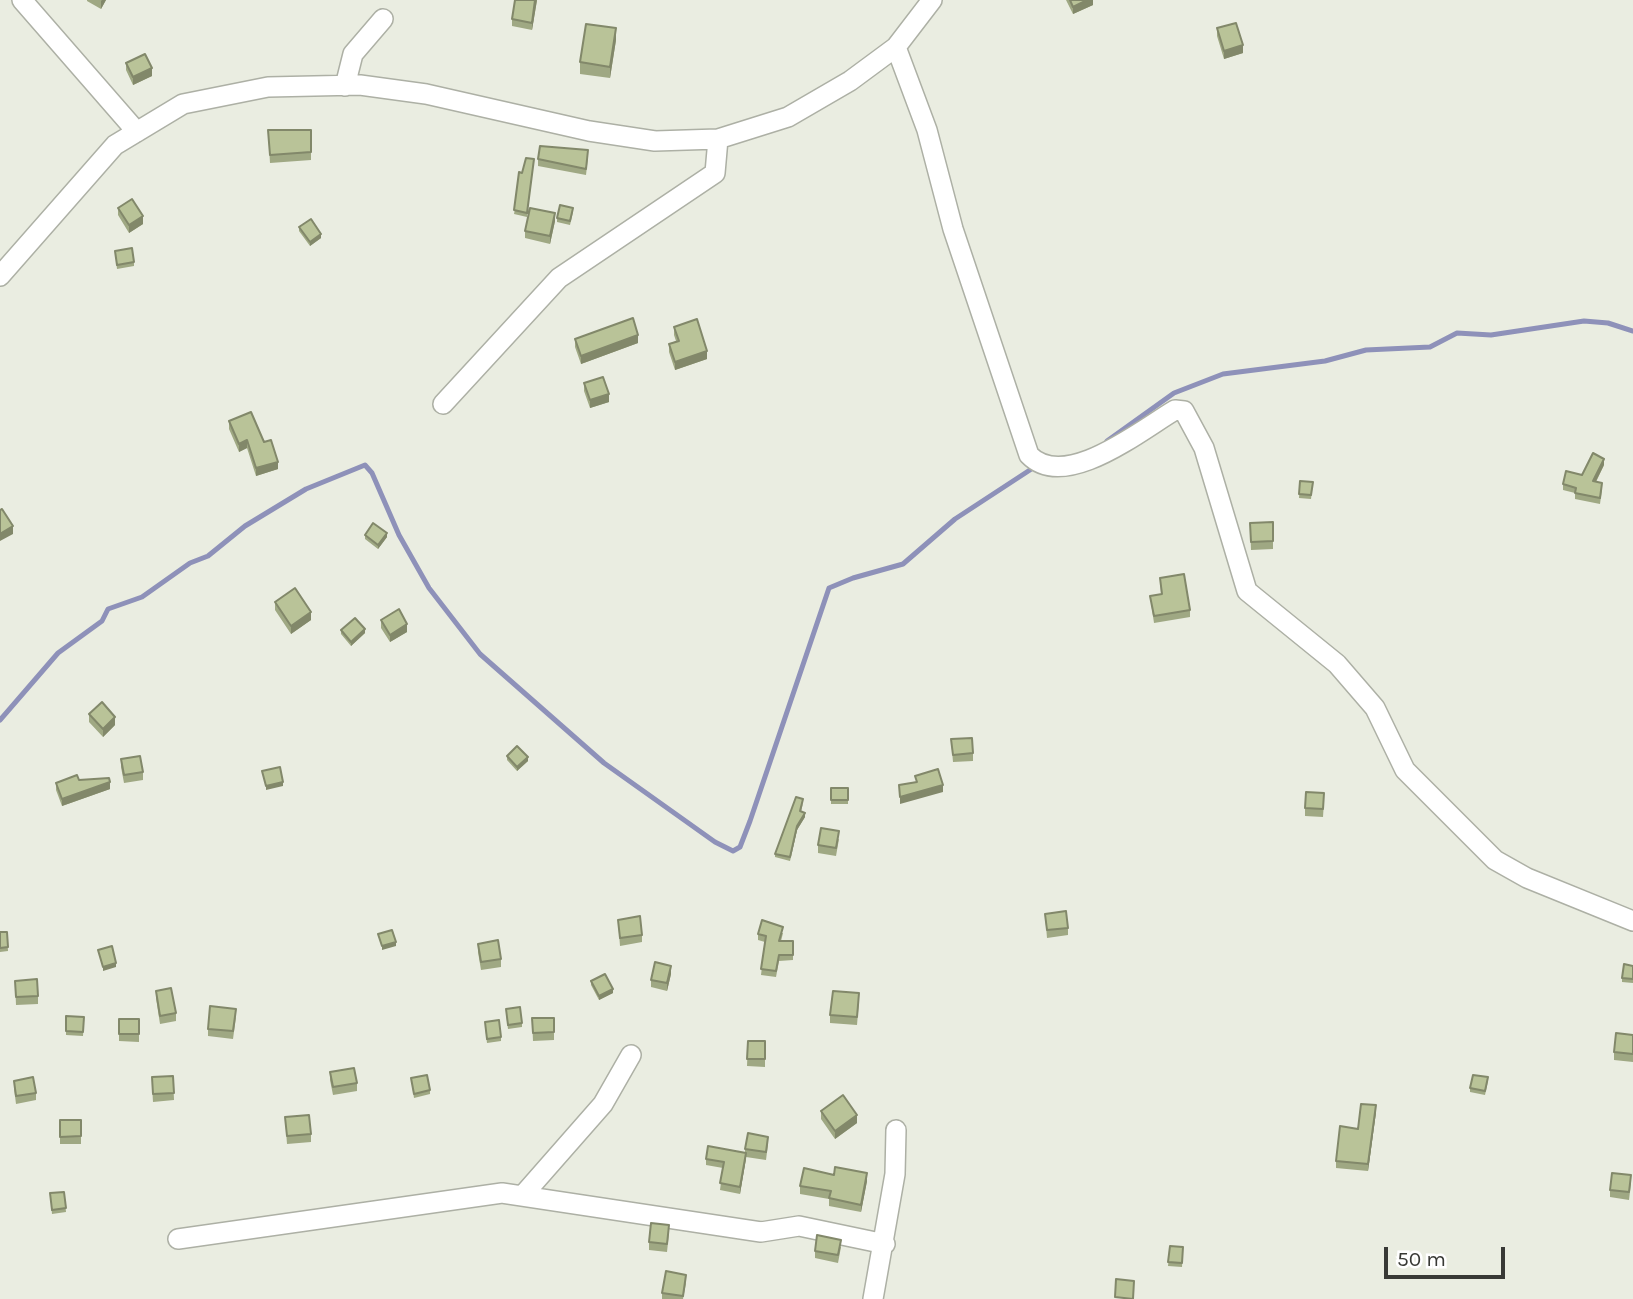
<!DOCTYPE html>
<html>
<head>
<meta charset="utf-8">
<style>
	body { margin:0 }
	#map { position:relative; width:1633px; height:1299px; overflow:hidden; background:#eaede1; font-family:Karla,sans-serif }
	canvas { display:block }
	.scale { position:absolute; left:1384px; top:1247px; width:121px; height:32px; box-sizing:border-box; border:4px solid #383935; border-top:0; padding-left:9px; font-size:21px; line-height:24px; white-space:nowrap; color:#383935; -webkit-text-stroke:5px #fff; paint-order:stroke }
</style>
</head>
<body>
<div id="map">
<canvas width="1633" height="1299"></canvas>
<div class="scale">50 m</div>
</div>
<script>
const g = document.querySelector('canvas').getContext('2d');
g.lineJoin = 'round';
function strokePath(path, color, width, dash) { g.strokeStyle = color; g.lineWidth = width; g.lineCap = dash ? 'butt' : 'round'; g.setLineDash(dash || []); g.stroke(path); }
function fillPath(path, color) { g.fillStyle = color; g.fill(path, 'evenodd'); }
const stream = new Path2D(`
	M 1107,441 L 1174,393 L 1223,374 L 1325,361 L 1366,350 L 1430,347 L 1457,333 L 1491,335 L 1584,321 L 1608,323 L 1633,331
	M 0,720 L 58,653 L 102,621 L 108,609 L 142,597 L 190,563 L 208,556 L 245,526 L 306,489 L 365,465 L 372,473 L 399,535 L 429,588 L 480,654 L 604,763 L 715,842 L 733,851 L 740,847 L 750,821 L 829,588 L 853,578 L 903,564 L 955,519 L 1036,466`);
const minor = new Path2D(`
	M 22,0 L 137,132
	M 896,47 L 927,130 L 953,229 L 1029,455 C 1065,492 1141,430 1175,410 L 1184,411 L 1204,448 L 1247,591 L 1337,664 L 1375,708 L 1405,770 L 1495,860 L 1527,878 L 1633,921
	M 345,86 L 353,54 L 383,19
	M 0,276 L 115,145 L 183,104 L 268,87 L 360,85 L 426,94 L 589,131 L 655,141 L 718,139 L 788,117 L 850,81 L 896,47 L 932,0
	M 443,404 L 559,278 L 715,173 L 718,139
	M 524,1194 L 603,1104 L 631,1055
	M 178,1239 L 502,1193 L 761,1232 L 799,1226 L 885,1244
	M 873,1299 L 895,1174 L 896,1130`);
const wall = new Path2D(`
	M 87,0 L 106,0 L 101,9 L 87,1 Z
	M 537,0 L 532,30 L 512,26 L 512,19 Z
	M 1066,0 L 1093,0 L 1093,5 L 1073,14 Z
	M 1217,28 L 1243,53 L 1224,59 L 1217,36 Z
	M 616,40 L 610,78 L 580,74 L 580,62 Z
	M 126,63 L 152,76 L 133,85 L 126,70 Z
	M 268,130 L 311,130 L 311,160 L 270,163 Z
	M 588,157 L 586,175 L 538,166 L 538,159 Z
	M 534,159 L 527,217 L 514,214 L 522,173 Z
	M 118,208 L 143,224 L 129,233 L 118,215 Z
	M 573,212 L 570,225 L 557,222 L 557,218 Z
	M 555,221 L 550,244 L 525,238 L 525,231 Z
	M 299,227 L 321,238 L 310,246 L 299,231 Z
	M 115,251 L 134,262 L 134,266 L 117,269 Z
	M 674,327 L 707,359 L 675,370 L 669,352 L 669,344 L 676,341 L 674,335 Z
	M 575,339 L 638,343 L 581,364 L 575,347 Z
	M 584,383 L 609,402 L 590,408 L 584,391 Z
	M 229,421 L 264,442 L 278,469 L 256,476 L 247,448 L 239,452 L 229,429 Z
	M 1604,465 L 1596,482 L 1602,489 L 1600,504 L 1575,499 L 1575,493 L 1563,490 L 1563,484 Z
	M 1300,481 L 1313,482 L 1311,499 L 1299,498 Z
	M 1273,522 L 1273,549 L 1251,550 L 1250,523 Z
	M 365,535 L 387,537 L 378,549 L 365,539 Z
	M 1160,578 L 1190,610 L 1190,617 L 1154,623 L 1150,596 L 1161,594 Z
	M 275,602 L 311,620 L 291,634 L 275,610 Z
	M 381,620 L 407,632 L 390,642 L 381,628 Z
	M 341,630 L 365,633 L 351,646 L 341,634 Z
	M 89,714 L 115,725 L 103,737 L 89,722 Z
	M 951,739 L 973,753 L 973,761 L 953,762 Z
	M 507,756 L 528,761 L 517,771 L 507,760 Z
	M 121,759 L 143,772 L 143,780 L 124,783 L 121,767 Z
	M 79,780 L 110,789 L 62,806 L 56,790 L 56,783 Z
	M 831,788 L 848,788 L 848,804 L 831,804 Z
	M 1324,801 L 1323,817 L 1305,816 L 1305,808 Z
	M 803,803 L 801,812 L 805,817 L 797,830 L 790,861 L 775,857 L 775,854 Z
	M 839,839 L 836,856 L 818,853 L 818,845 Z
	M 1045,914 L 1068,928 L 1068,935 L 1047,938 Z
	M 618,920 L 642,935 L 642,942 L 620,946 Z
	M 0,932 L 7,932 L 8,951 L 0,952 Z
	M 783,933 L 781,941 L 793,941 L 793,960 L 779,961 L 776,977 L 761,975 L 765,942 L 758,940 L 758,934 Z
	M 478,944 L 501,959 L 501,967 L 481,970 L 478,952 Z
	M 1633,966 L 1633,983 L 1622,982 L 1622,978 Z
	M 671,974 L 667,991 L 651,987 L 651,980 Z
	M 15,981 L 38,996 L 38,1004 L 16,1005 Z
	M 591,981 L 613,993 L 599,1000 L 591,985 Z
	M 156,991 L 176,1013 L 176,1021 L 160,1024 L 156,998 Z
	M 859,1001 L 857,1025 L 830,1023 L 830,1015 Z
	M 506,1013 L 522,1023 L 522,1027 L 508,1029 Z
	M 66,1016 L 84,1017 L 83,1036 L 66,1035 Z
	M 236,1017 L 233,1039 L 208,1036 L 208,1029 Z
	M 532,1018 L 554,1018 L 554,1040 L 533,1041 Z
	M 119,1019 L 139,1019 L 139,1042 L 119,1041 Z
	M 485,1026 L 501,1037 L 501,1041 L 487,1043 Z
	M 1633,1035 L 1633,1062 L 1614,1060 L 1614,1052 Z
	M 748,1041 L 765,1041 L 765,1067 L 747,1066 Z
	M 330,1072 L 357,1083 L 357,1091 L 333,1095 L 330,1080 Z
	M 173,1076 L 174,1100 L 153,1102 L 152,1085 Z
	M 411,1078 L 430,1090 L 430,1094 L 414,1098 Z
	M 14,1081 L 36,1093 L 36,1100 L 16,1104 L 14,1088 Z
	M 1488,1081 L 1485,1095 L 1470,1092 L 1470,1088 Z
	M 821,1111 L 857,1123 L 835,1139 L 821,1119 Z
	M 1376,1112 L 1368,1171 L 1336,1168 L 1336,1161 L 1358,1129 Z
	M 285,1117 L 311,1134 L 311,1142 L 287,1144 Z
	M 60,1120 L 81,1120 L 81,1144 L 60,1144 Z
	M 768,1144 L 766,1160 L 746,1157 L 740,1194 L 720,1190 L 723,1168 L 706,1165 L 706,1159 L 745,1153 L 745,1149 Z
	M 834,1175 L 867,1181 L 861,1212 L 829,1206 L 829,1199 L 800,1194 L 800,1186 Z
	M 1631,1183 L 1629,1200 L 1610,1197 L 1610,1190 Z
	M 64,1192 L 66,1212 L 52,1214 L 50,1193 Z
	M 669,1233 L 667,1252 L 649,1250 L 649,1242 Z
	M 1170,1246 L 1183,1247 L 1182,1267 L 1168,1266 Z
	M 841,1247 L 838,1263 L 815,1258 L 815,1251 Z
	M 686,1283 L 683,1299 L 662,1299 L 662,1293 Z`);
const shadedWall = new Path2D(`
	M 102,0 L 106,0 L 101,9 L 101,1 Z
	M 535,0 L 537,0 L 532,30 L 532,23 Z
	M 1087,0 L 1093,0 L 1093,5 L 1073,14 L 1073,7 Z
	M 616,28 L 616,40 L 610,78 L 610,67 Z
	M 1243,45 L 1243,53 L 1224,59 L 1224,51 Z
	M 152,68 L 152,76 L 133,85 L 133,77 Z
	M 555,213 L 555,221 L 550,244 L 550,236 Z
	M 143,216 L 143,224 L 129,233 L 129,225 Z
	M 321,234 L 321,238 L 310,246 L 310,242 Z
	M 638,335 L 638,343 L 581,364 L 581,356 Z
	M 707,351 L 707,359 L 675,370 L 675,362 Z
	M 609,394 L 609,402 L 590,408 L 590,400 Z
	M 247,440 L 247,448 L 239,452 L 239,444 Z
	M 1604,459 L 1604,465 L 1593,487 L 1593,481 Z
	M 278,462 L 278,469 L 256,476 L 256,468 Z
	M 13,526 L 13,534 L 0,541 L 0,534 Z
	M 387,533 L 387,537 L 378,549 L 378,545 Z
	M 311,612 L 311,620 L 291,634 L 291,626 Z
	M 407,624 L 407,632 L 390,642 L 390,635 Z
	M 365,629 L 365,633 L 351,646 L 351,642 Z
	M 115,717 L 115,725 L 103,737 L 103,729 Z
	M 528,757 L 528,761 L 517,771 L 517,767 Z
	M 110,782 L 110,789 L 62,806 L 62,799 Z
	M 283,782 L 283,786 L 266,790 L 266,786 Z
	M 943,785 L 943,792 L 900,804 L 900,797 Z
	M 805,813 L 805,817 L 797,830 L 790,861 L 797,826 Z
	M 396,942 L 396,946 L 382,950 L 382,946 Z
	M 116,963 L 116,967 L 103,971 L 103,967 Z
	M 671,966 L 671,974 L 667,991 L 667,983 Z
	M 613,989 L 613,993 L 599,1000 L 599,996 Z
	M 1376,1105 L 1376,1112 L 1368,1171 L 1368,1164 Z
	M 857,1115 L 857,1123 L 835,1139 L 835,1131 Z
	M 746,1153 L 746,1159 L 740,1194 L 740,1187 Z
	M 867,1173 L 867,1181 L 861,1212 L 861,1205 Z`);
const building = new Path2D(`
	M 515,0 L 535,0 L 532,23 L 512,19 Z
	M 1070,0 L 1087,0 L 1073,7 Z
	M 1236,23 L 1243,45 L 1224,51 L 1217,28 Z
	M 586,24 L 616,28 L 610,67 L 580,62 Z
	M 145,54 L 152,68 L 133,77 L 126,63 Z
	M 268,130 L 311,130 L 311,152 L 270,155 Z
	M 540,146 L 588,150 L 586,169 L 538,159 Z
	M 526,158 L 534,159 L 527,213 L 514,210 L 519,172 L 522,173 Z
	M 132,199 L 143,216 L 129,225 L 118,208 Z
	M 560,205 L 573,208 L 570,221 L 557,218 Z
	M 530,208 L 555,213 L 550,236 L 525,231 Z
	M 311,219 L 321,234 L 310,242 L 299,227 Z
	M 132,248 L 134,262 L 117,265 L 115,251 Z
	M 633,318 L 638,335 L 581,356 L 575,339 Z
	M 697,319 L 707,351 L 675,362 L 669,344 L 679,341 L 674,327 Z
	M 603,377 L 609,394 L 590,400 L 584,383 Z
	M 251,412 L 264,442 L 271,440 L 278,462 L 256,468 L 247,440 L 239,444 L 229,421 Z
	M 1593,453 L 1604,459 L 1593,481 L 1602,483 L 1600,498 L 1575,493 L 1576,488 L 1563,484 L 1566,471 L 1582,475 Z
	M 1300,481 L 1313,482 L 1311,495 L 1299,494 Z
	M 2,509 L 13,526 L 0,534 L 0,510 Z
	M 1273,522 L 1273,541 L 1251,542 L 1250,523 Z
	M 373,523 L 387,533 L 378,545 L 365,535 Z
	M 1184,574 L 1190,610 L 1154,616 L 1150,596 L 1162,594 L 1160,578 Z
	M 295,588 L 311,612 L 291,626 L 275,602 Z
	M 399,609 L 407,624 L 390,635 L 381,620 Z
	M 355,618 L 365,629 L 351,642 L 341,630 Z
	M 102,702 L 115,717 L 103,729 L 89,714 Z
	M 972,738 L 973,753 L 953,755 L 951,739 Z
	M 517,746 L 528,757 L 517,767 L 507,756 Z
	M 140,756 L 143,772 L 124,775 L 121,759 Z
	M 280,767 L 283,782 L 266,786 L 262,771 Z
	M 938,769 L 943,785 L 900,797 L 899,785 L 917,782 L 915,776 Z
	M 77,775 L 79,780 L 109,778 L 110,782 L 62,799 L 56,783 Z
	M 831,788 L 848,788 L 848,800 L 831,800 Z
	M 1306,792 L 1324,793 L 1323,809 L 1305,808 Z
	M 796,797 L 803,799 L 800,811 L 805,813 L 797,826 L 790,857 L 775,854 Z
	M 821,828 L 839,831 L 836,848 L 818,845 Z
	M 1066,911 L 1068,928 L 1047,930 L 1045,914 Z
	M 640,916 L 642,935 L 620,938 L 618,920 Z
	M 762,920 L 783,927 L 779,941 L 793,941 L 793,955 L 779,955 L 776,971 L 761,969 L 766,936 L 758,934 Z
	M 392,930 L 396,942 L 382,946 L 378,934 Z
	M 0,932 L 7,932 L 8,947 L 0,948 Z
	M 498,940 L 501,959 L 481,962 L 478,944 Z
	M 112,946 L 116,963 L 103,967 L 98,950 Z
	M 655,962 L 671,966 L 667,983 L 651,980 Z
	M 1624,964 L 1633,966 L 1633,979 L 1622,978 Z
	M 605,974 L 613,989 L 599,996 L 591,981 Z
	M 37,979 L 38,996 L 16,997 L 15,981 Z
	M 171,988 L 176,1013 L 160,1016 L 156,991 Z
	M 833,991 L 859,993 L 857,1017 L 830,1015 Z
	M 210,1006 L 236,1009 L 233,1031 L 208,1029 Z
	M 520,1007 L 522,1023 L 508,1025 L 506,1009 Z
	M 66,1016 L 84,1017 L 83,1032 L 66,1031 Z
	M 532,1018 L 554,1018 L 554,1032 L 533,1033 Z
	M 119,1019 L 139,1019 L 139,1034 L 119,1034 Z
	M 499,1020 L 501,1037 L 487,1039 L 485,1022 Z
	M 1616,1033 L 1633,1035 L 1633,1054 L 1614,1052 Z
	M 748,1041 L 765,1041 L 765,1059 L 747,1059 Z
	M 354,1068 L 357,1083 L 333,1087 L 330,1072 Z
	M 427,1075 L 430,1090 L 414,1094 L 411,1078 Z
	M 1473,1075 L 1488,1077 L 1485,1091 L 1470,1088 Z
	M 173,1076 L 174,1093 L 153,1094 L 152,1077 Z
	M 33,1077 L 36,1093 L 16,1096 L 14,1081 Z
	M 843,1095 L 857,1115 L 835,1131 L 821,1111 Z
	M 1361,1104 L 1376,1105 L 1368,1164 L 1336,1161 L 1340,1126 L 1358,1129 Z
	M 309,1115 L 311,1134 L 287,1136 L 285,1117 Z
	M 60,1120 L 81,1120 L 81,1136 L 60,1137 Z
	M 748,1133 L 768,1137 L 766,1152 L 745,1149 Z
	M 708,1146 L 746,1153 L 740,1187 L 720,1183 L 724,1162 L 706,1159 Z
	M 835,1167 L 867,1173 L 861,1205 L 829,1198 L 831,1191 L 800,1186 L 804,1168 L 834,1175 Z
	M 1612,1173 L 1631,1175 L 1629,1192 L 1610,1190 Z
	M 64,1192 L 66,1208 L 52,1210 L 50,1193 Z
	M 651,1223 L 669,1225 L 667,1244 L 649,1242 Z
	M 817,1235 L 841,1240 L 838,1255 L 815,1251 Z
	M 1170,1246 L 1183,1247 L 1182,1263 L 1168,1262 Z
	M 666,1271 L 686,1275 L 683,1296 L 662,1293 Z
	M 1116,1279 L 1134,1281 L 1133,1299 L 1115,1297 Z`);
strokePath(stream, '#8e91b9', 5);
strokePath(minor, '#adb0a5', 22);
strokePath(minor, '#fff', 19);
fillPath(wall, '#9fa883');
fillPath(shadedWall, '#82886a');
fillPath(building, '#b9c398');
strokePath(building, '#82886a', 2);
</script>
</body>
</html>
